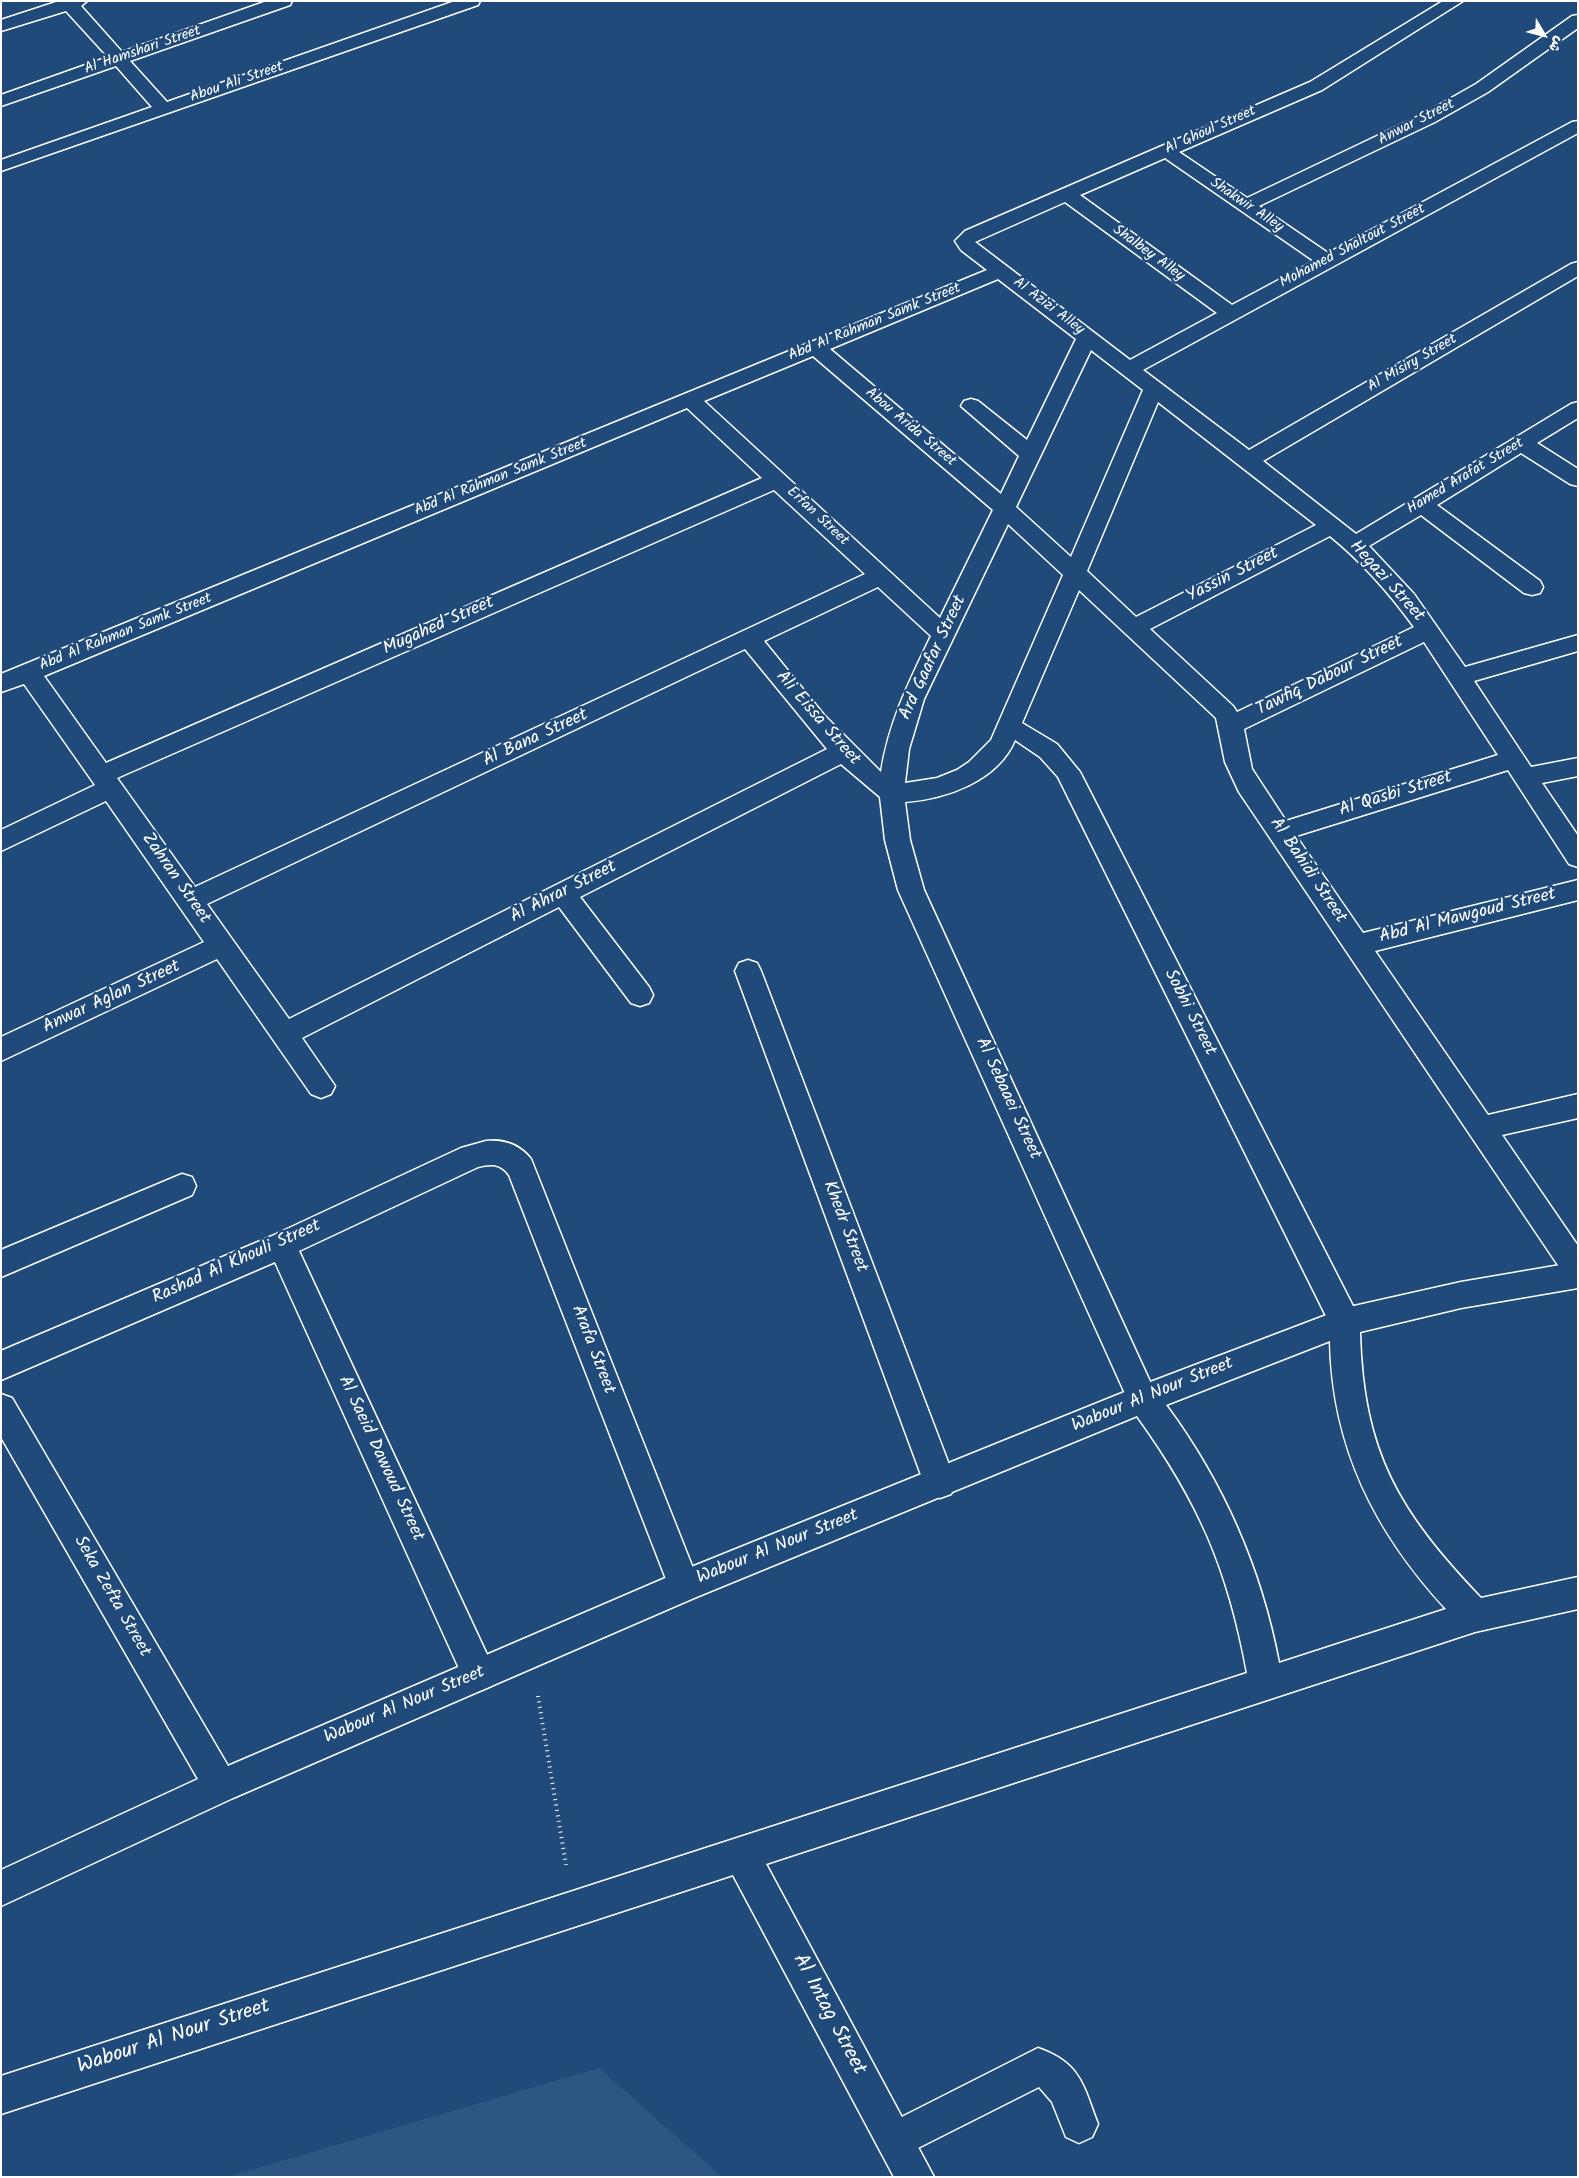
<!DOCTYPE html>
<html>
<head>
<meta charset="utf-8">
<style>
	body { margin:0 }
	#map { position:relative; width:1579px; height:2178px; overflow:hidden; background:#1f4a7a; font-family:Kalam,"Playpen Sans Arabic",sans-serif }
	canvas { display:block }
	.frame { position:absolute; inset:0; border:2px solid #fff; pointer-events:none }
	.north { position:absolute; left:1519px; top:10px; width:50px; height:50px; -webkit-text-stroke:4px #1f4a7a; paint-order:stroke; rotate:127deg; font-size:14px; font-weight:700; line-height:20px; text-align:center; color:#fff }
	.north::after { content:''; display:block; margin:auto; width:18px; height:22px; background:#fff; clip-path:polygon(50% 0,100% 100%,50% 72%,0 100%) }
</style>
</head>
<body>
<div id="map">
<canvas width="1579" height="2178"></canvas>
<div class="frame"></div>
<div class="north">ش</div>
</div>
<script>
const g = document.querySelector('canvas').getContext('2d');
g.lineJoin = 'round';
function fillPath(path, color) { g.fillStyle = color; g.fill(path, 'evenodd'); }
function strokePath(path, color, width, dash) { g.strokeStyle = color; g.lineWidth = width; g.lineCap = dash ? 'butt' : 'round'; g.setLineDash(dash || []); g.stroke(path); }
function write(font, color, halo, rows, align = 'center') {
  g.font = font + ' Kalam,sans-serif'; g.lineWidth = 5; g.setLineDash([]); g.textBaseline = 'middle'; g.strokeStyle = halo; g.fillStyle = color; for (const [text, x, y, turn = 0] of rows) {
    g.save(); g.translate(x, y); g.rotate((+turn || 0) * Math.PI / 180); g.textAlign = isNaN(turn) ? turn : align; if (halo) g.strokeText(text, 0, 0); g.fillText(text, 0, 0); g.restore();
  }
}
const built = new Path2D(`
	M 599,2068 L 722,2177 L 227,2177 Z`);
const path = new Path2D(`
	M 538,1696 L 566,1865`);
const lane = new Path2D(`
	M 1038,2048 C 1081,2063 1083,2085 1098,2124 L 1092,2137 L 1079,2143 L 1066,2137 L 1052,2102 L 1039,2087 L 908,2153 L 895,2159 L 882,2153 L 876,2140 L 882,2127 Z`);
const street = new Path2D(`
	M 87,1 L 81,6 L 122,52 L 267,1 L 292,1 L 290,5 L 130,61 L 167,102 L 455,1 L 480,1 L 478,5 L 1,171 L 1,160 L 152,107 L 116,66 L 1,106 L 1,95 L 108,57 L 66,11 L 1,31 L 1,20 L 59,1 Z
	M 1443,1 L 1463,1 L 1322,90 L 1179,152 L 1247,198 L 1423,114 L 1476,84 L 1572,16 L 1578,15 L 1578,28 L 1488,92 L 1435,122 L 1259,206 L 1328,253 L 1572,122 L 1578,121 L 1578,133 L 1143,370 L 1249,450 L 1571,264 L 1578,262 L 1578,276 L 1263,461 L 1356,534 L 1571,404 L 1578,402 L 1578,418 L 1537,443 L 1578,469 L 1578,486 L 1570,484 L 1521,453 L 1437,505 L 1540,581 L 1543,587 L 1540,593 L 1532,595 L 1524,593 L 1421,515 L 1369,546 L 1414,594 L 1465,667 L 1578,635 L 1578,651 L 1474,681 L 1531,767 L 1578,758 L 1578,776 L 1542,783 L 1578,836 L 1578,867 L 1569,864 L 1508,770 L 1296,836 L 1363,933 L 1578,880 L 1578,900 L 1375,951 L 1488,1115 L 1578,1094 L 1578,1118 L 1502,1135 L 1578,1246 L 1578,1284 L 1568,1280 L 1239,792 L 1225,762 L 1216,718 L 1079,590 L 1022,723 L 1057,744 L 1080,772 L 1356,1312 L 1360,1322 L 1356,1332 L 1345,1336 L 1334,1332 L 1058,777 L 1040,757 L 1015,740 C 998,781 946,799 905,802 L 910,840 L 924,890 L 1158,1399 L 1154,1409 L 1143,1413 L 1132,1409 L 898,890 L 885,840 L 880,797 L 841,764 L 580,897 L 649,987 L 653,995 L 649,1003 L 640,1006 L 631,1003 L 559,907 L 302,1038 L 335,1086 L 331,1094 L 321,1098 L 311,1094 L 217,959 L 1,1061 L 1,1037 L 204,942 L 106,801 L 1,851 L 1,830 L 95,785 L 24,684 L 1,692 L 1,674 L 987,270 L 961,250 L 955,241 L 965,231 L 1310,82 ZM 1165,158 L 1314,261 L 1232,305 L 1080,195 ZM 1065,202 L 1217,313 L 1130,360 L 975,242 ZM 998,279 L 1076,339 L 1027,440 L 978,401 L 971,399 L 964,401 L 961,406 L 1019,456 L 1001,494 L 830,349 ZM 1091,350 L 1143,390 L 1071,557 L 1016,507 ZM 813,356 L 993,510 L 940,618 L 704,401 ZM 1158,402 L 1316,525 L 1136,617 L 1087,571 ZM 687,408 L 762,478 L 106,763 L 44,676 ZM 774,490 L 865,574 L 195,887 L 117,778 ZM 1008,524 L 1063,575 L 991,740 L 969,762 L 957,770 L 937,778 L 905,783 L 909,749 L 924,699 ZM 1330,536 C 1362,562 1390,594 1414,627 L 1237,712 L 1233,706 L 1150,629 ZM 878,587 L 931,636 C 909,682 889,721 881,772 L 824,715 L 764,641 ZM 1424,642 L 1498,755 L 1286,821 L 1252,769 L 1244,729 ZM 745,649 L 827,749 L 289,1019 L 207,904 Z
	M 748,960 L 757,963 L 761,971 L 956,1483 L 951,1494 L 940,1498 L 929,1494 L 924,1483 L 735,971 L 739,963 Z
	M 486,1141 C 504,1139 520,1145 531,1159 L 700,1586 L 695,1597 L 684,1602 L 673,1597 L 509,1175 C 500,1163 491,1164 478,1167 L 299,1251 L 496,1674 L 491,1686 L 479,1691 L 467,1686 L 275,1262 L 1,1380 L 1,1351 L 272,1236 L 461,1148 Z
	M 182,1174 L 192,1177 L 196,1186 L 192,1195 L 1,1277 L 1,1250 Z`);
const secondary = new Path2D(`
	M 1578,1262 L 1578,1288 L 1461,1308 L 1360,1332 C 1363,1453 1399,1512 1481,1598 L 1578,1577 L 1578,1609 L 1475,1632 L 766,1864 L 934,2177 L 894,2177 L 733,1875 L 1,2114 L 1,2076 L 1247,1673 C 1228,1569 1199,1502 1137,1416 L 694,1598 L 233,1798 L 1,1906 L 1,1870 L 198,1779 L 1,1437 L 1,1394 L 12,1398 L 228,1766 L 684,1570 L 1132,1389 L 1345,1308 L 1461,1282 ZM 1330,1341 C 1332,1447 1375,1532 1446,1609 L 1279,1663 C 1261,1568 1223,1482 1166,1405 Z`);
const farStreetnames = [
	["Al Hamshari Street",143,51,-19],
	["Abou Ali Street",237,83,-19],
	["Anwar Street",1417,123,-27],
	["Al Ghoul Street",1211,131,-24],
	["Shakwir Alley",1246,206,34],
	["Mohamed Shaltout Street",1353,247,-28],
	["Shalbey Alley",1148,254,36],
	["Al Azizi Alley",1048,307,37],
	["Abd Al Rahman Samk Street",875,323,-22],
	["Al Misiry Street",1413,364,-30],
	["Abou Arida Street",910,428,40],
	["Hamed Arafat Street",1466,477,-31],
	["Abd Al Rahman Samk Street",501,478,-22],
	["Erfan Street",817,517,43],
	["Abd Al Rahman Samk Street",126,633,-22]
];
const streetNames = [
	["Yassin Street",1233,576,-27],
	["Hegazi Street",1386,582,48],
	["Mugahed Street",439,627,-24],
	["Ard Gaafar Street",934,658,-65],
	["Tawfiq Dabour Street",1330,677,-26],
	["Ali Eissa Street",817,719,49],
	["Al Bana Street",536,739,-25],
	["Al Qasbi Street",1396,795,-17],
	["Al Bahidi Street",1307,871,56],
	["Zahran Street",175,879,55],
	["Al Ahrar Street",564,893,-27],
	["Abd Al Mawgoud Street",1468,917,-14],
	["Anwar Aglan Street",112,998,-25],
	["Sobhi Street",1189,1013,63],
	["Al Sebaaei Street",1007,1099,65],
	["Khedr Street",844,1227,69],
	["Rashad Al Khouli Street",237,1263,-24],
	["Arafa Street",592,1350,69],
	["Wabour Al Nour Street",1153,1396,-22],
	["Al Saeid Dawoud Street",380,1459,65],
	["Wabour Al Nour Street",778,1548,-22],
	["Seka Zefta Street",111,1597,60],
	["Wabour Al Nour Street",405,1706,-23]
];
const nearStreetnames = [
	["Al Intag Street",828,2015,62],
	["Wabour Al Nour Street",174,2038,-18]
];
fillPath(built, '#2e5683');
strokePath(lane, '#fff', 3);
strokePath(street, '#fff', 3);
strokePath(secondary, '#fff', 3);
strokePath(path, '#fff', 4, [1, 4.5]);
fillPath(lane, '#1f4a7a');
fillPath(street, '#1f4a7a');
fillPath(secondary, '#1f4a7a');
write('15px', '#fff', '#1f4a7a', farStreetnames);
write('18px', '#fff', '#1f4a7a', streetNames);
write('21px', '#fff', '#1f4a7a', nearStreetnames);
</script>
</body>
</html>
